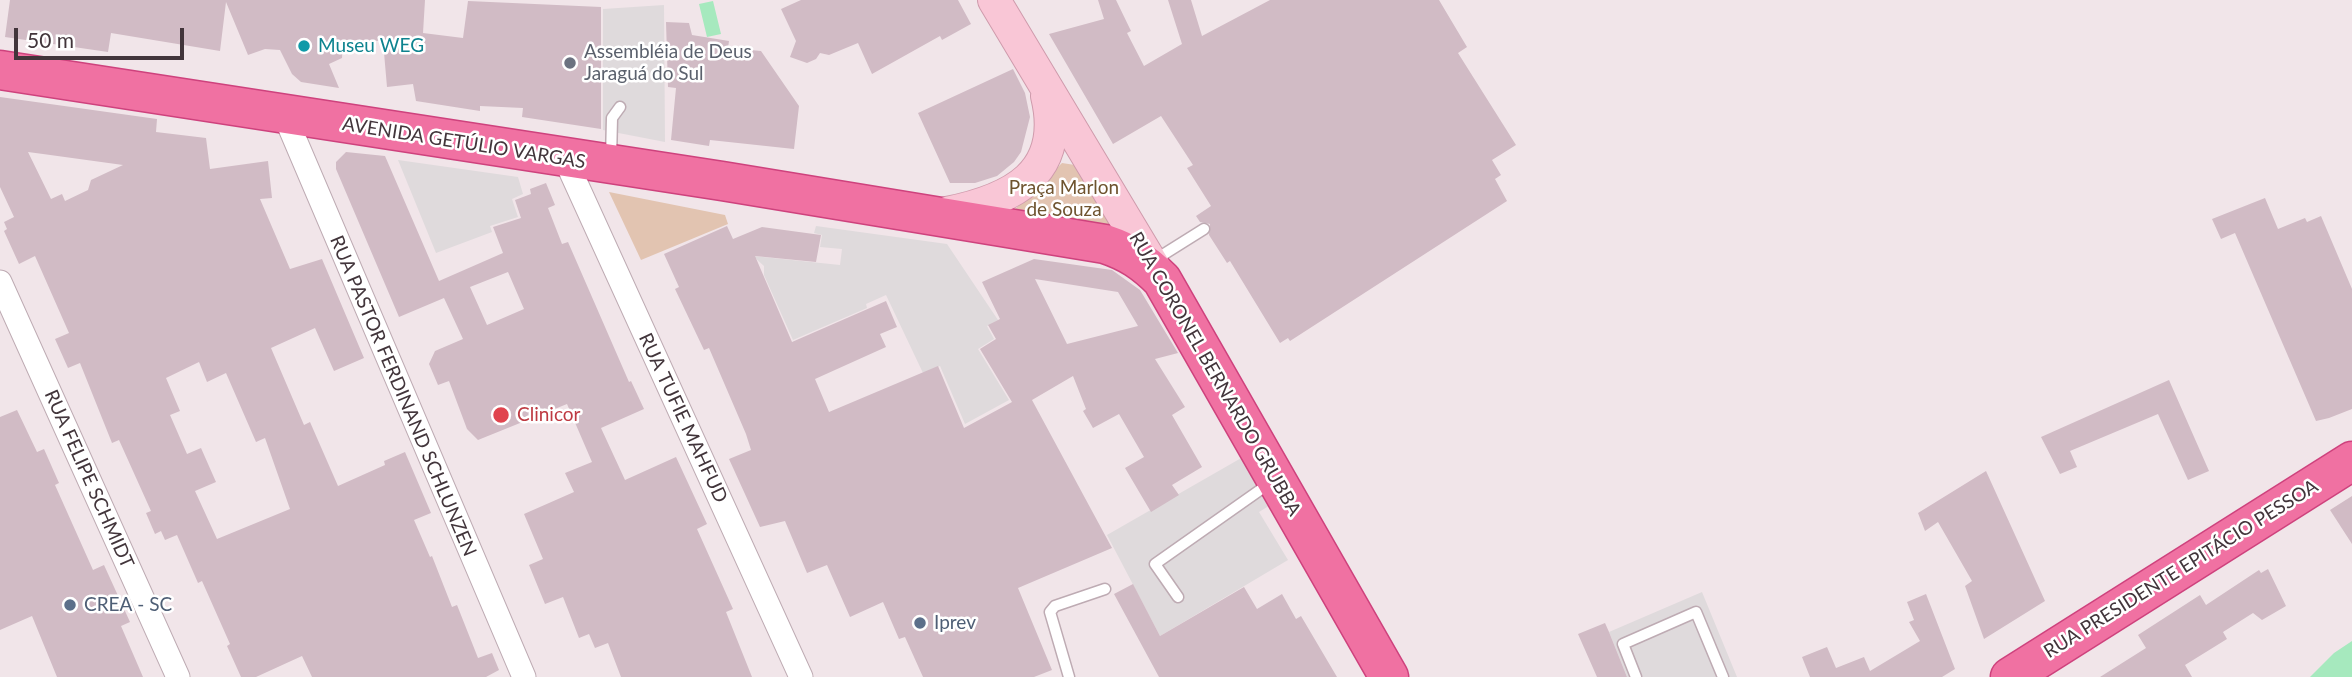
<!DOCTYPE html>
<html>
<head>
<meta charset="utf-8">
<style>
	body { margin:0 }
	#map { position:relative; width:2352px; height:677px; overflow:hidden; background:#f1e5e9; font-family:Lato,sans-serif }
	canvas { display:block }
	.scale { position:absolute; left:14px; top:28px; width:170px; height:32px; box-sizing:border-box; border:4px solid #42353b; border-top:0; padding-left:9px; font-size:21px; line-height:24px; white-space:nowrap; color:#42353b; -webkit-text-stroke:5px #fff; paint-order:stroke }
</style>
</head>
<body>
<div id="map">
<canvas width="2352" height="677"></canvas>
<div class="scale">50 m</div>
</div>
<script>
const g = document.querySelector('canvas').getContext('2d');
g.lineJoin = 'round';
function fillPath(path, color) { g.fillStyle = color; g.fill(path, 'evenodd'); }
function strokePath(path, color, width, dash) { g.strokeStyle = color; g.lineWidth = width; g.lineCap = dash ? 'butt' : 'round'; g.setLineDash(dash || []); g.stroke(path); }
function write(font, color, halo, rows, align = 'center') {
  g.font = font + ' Lato,sans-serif'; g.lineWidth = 5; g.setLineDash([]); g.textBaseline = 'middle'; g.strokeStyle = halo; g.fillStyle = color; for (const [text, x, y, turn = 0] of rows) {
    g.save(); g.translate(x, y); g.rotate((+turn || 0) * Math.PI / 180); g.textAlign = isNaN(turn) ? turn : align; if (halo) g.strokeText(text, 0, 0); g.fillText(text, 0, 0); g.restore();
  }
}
const green = new Path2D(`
	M 1062,163 L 1075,165 L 1119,234 L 1003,221 Z
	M 609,192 L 725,215 L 728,224 L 641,260 Z`);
const parking = new Path2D(`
	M 664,5 L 665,142 L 603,130 L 603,9 Z
	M 398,160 L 518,177 L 523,194 L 512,199 L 518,217 L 490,226 L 492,232 L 436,253 Z
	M 816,226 L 947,244 L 998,320 L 987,326 L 994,339 L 978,349 L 1009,400 L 965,424 L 940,366 L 923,373 L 886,295 L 866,304 L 867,308 L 793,340 L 764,275 L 764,266 L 753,256 L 840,265 L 842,249 L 820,247 L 822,235 L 814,233 Z
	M 1243,457 L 1272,504 L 1259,512 L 1288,560 L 1160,636 L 1107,535 Z
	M 1702,592 L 1737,677 L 1627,677 L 1609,632 Z`);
const water = new Path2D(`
	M 713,1 L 721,34 L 707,37 L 699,4 Z
	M 2352,641 L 2352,677 L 2310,677 L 2334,653 Z`);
const building = new Path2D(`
	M 10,0 L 425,0 L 423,33 L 463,38 L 468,1 L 601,7 L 601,129 L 522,117 L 523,108 L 480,106 L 480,111 L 416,101 L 413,84 L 387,87 L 383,41 L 343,40 L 342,58 L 329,64 L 339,88 L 301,82 L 292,74 L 280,50 L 265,49 L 248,55 L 226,2 L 220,51 L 111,33 L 108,52 L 5,37 Z
	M 801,0 L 958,0 L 971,24 L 942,40 L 940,36 L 872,74 L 858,43 L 829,55 L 820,53 L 816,59 L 807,63 L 790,57 L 796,41 L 781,9 Z
	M 1098,0 L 1116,0 L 1131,31 L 1127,33 L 1144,66 L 1182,44 L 1168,0 L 1191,0 L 1202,36 L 1270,0 L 1439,0 L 1467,47 L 1458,53 L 1516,145 L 1492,160 L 1501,175 L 1495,179 L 1507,201 L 1290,341 L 1288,338 L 1280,343 L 1230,261 L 1227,263 L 1209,235 L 1210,224 L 1200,222 L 1196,216 L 1211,206 L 1187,168 L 1193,165 L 1161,116 L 1113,144 L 1049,34 L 1104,19 Z
	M 666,22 L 689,23 L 692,35 L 729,41 L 728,48 L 761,51 L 799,106 L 794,149 L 710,140 L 709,146 L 671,140 L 676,88 L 668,87 Z
	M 1013,69 L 1025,93 L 1030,117 L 1021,152 L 1014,162 L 997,176 L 975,183 L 950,183 L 918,113 Z
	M 0,97 L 157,119 L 156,132 L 206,138 L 210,169 L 268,161 L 272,198 L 260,199 L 290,269 L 322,259 L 364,358 L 334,371 L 315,328 L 271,348 L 304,425 L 310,422 L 338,486 L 385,465 L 384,461 L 405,452 L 431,513 L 414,520 L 430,557 L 432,556 L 452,607 L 457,605 L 478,658 L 492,653 L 499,670 L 486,677 L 312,677 L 302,656 L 256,677 L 241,677 L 227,646 L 230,644 L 202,581 L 198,583 L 177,535 L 165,540 L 161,531 L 155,534 L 146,513 L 151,511 L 119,440 L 112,443 L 80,363 L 68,368 L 55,339 L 69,333 L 35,256 L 19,264 L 4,231 L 7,229 L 4,222 L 14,217 L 0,187 ZM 28,152 L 43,154 L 123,165 L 91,180 L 88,190 L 65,201 L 62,194 L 51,199 ZM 199,362 L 207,382 L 226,373 L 256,442 L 265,438 L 290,509 L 217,539 L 195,491 L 216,482 L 201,448 L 187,454 L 170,415 L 180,411 L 166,378 Z
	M 346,152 L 385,156 L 439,281 L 503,253 L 493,227 L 521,218 L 515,200 L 531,194 L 530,189 L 546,183 L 555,205 L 548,208 L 562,244 L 568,242 L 629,382 L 631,381 L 644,409 L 601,428 L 625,480 L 676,457 L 707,524 L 697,529 L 733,609 L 726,612 L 752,677 L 621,677 L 608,643 L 595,648 L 589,634 L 579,638 L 563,597 L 545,604 L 529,565 L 543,559 L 524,514 L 574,492 L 565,473 L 592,462 L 567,404 L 478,440 L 467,429 L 449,381 L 438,385 L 429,364 L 435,351 L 463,339 L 444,298 L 399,317 L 336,169 L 336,162 ZM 508,272 L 524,309 L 487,325 L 470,287 Z
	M 2265,198 L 2278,229 L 2305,218 L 2307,222 L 2321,216 L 2352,289 L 2352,409 L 2329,418 L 2316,421 L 2235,233 L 2221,239 L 2212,219 Z
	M 727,226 L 733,239 L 762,227 L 821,235 L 816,262 L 755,256 L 792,342 L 886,301 L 897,327 L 880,334 L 886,347 L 815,379 L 829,412 L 938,366 L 964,428 L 1012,402 L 980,349 L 996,339 L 988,325 L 1000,319 L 982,282 L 1034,259 L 1112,270 L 1140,290 L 1178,353 L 1155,359 L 1185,407 L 1172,415 L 1202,467 L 1172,485 L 1179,495 L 1151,512 L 1125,468 L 1144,457 L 1119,414 L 1093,428 L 1083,411 L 1086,409 L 1073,376 L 1032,400 L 1112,548 L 1018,588 L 1052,670 L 1034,677 L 923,677 L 905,637 L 899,639 L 883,602 L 850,617 L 827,565 L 807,573 L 785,521 L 760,527 L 729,459 L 751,450 L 746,434 L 709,348 L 704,350 L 675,289 L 679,287 L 664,254 ZM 1035,279 L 1118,292 L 1138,326 L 1067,344 Z
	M 2169,380 L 2209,471 L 2188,480 L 2158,414 L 2070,451 L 2077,467 L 2060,474 L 2041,437 Z
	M 17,410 L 37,452 L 44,449 L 59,483 L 55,485 L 93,570 L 104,565 L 130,622 L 121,626 L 143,677 L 57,677 L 32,616 L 0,630 L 0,417 Z
	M 1986,471 L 2045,601 L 1984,639 L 1965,586 L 1972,581 L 1938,522 L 1925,531 L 1918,513 Z
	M 2352,496 L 2352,544 L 2330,510 Z
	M 2268,569 L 2286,606 L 2262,620 L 2253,613 L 2223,632 L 2227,639 L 2185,665 L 2192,677 L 2100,677 L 2146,648 L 2138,635 L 2200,595 L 2206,605 L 2259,570 L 2261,573 Z
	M 1133,584 L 1160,636 L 1244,587 L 1257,609 L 1282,594 L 1296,619 L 1301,616 L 1337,677 L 1159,677 L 1114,594 Z
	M 1926,594 L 1955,669 L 1942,677 L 1810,677 L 1802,657 L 1827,647 L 1836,668 L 1864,657 L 1870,671 L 1920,641 L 1909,622 L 1914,620 L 1907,602 Z
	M 1605,623 L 1609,632 L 1627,677 L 1597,677 L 1578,634 Z`);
const lane = new Path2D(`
	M 611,159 L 612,118 L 620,107
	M 1153,261 L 1204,229
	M 1178,597 L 1155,564 L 1270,483
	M 1069,677 L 1050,612 L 1055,606 L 1105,589
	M 1636,677 L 1623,644 L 1696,612 L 1723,677`);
const street = new Path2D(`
	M 284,114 L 524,677
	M 565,159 L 801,677
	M 0,282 L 178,677`);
const secondary = new Path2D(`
	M 994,0 L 1157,272
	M 947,213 C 1011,200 1066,174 1047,96`);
const highway = new Path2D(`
	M 0,70 L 722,181 L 1105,244 C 1129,252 1144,262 1162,280 L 1389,677
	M 2010,677 L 2352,461`);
const markers = [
	[304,46,7,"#0f9aa8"],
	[570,63,7,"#6b7280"],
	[501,415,9,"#e0444e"],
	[70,605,7,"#5c6f8a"],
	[920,623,7,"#5c6f8a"]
];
const cultureNames = [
	["Museu WEG",318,46]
];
const worshipNames = [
	["Assembléia de Deus",584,52],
	["Jaraguá do Sul",584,74]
];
const streetNames = [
	["AVENIDA GETÚLIO VARGAS",464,143,9],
	["RUA CORONEL BERNARDO GRUBBA",1215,374,60],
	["RUA PASTOR FERDINAND SCHLUNZEN",403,396,67],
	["RUA TUFIE MAHFUD",683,418,65],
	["RUA FELIPE SCHMIDT",89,479,66],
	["RUA PRESIDENTE EPITÁCIO PESSOA",2181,569,-32]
];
const parkNames = [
	["Praça Marlon",1064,188],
	["de Souza",1064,210]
];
const healthNames = [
	["Clinicor",517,415]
];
const serviceNames = [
	["CREA - SC",84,605],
	["Iprev",934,623]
];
fillPath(green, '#e2c4b1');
fillPath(parking, '#dfdadc');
fillPath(water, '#a6e9be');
fillPath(building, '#d1bbc5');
strokePath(lane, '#beabb3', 13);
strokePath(street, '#beabb3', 25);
strokePath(secondary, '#cf9bac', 34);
strokePath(highway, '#ce427d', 41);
strokePath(lane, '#fff', 10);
strokePath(street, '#fff', 23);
strokePath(secondary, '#f9c6d6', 32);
strokePath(highway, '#f071a2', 38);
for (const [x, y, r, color] of markers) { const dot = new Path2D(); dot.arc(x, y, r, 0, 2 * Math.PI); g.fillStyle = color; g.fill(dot); strokePath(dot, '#fff', 2.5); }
write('19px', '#0d838f', '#fff', cultureNames, 'left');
write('19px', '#5b616d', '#fff', worshipNames, 'left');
write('19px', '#42353b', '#fff', streetNames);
write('19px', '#6e532e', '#fff', parkNames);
write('19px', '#be3a42', '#fff', healthNames, 'left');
write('19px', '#4e5e75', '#fff', serviceNames, 'left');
</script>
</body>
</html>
